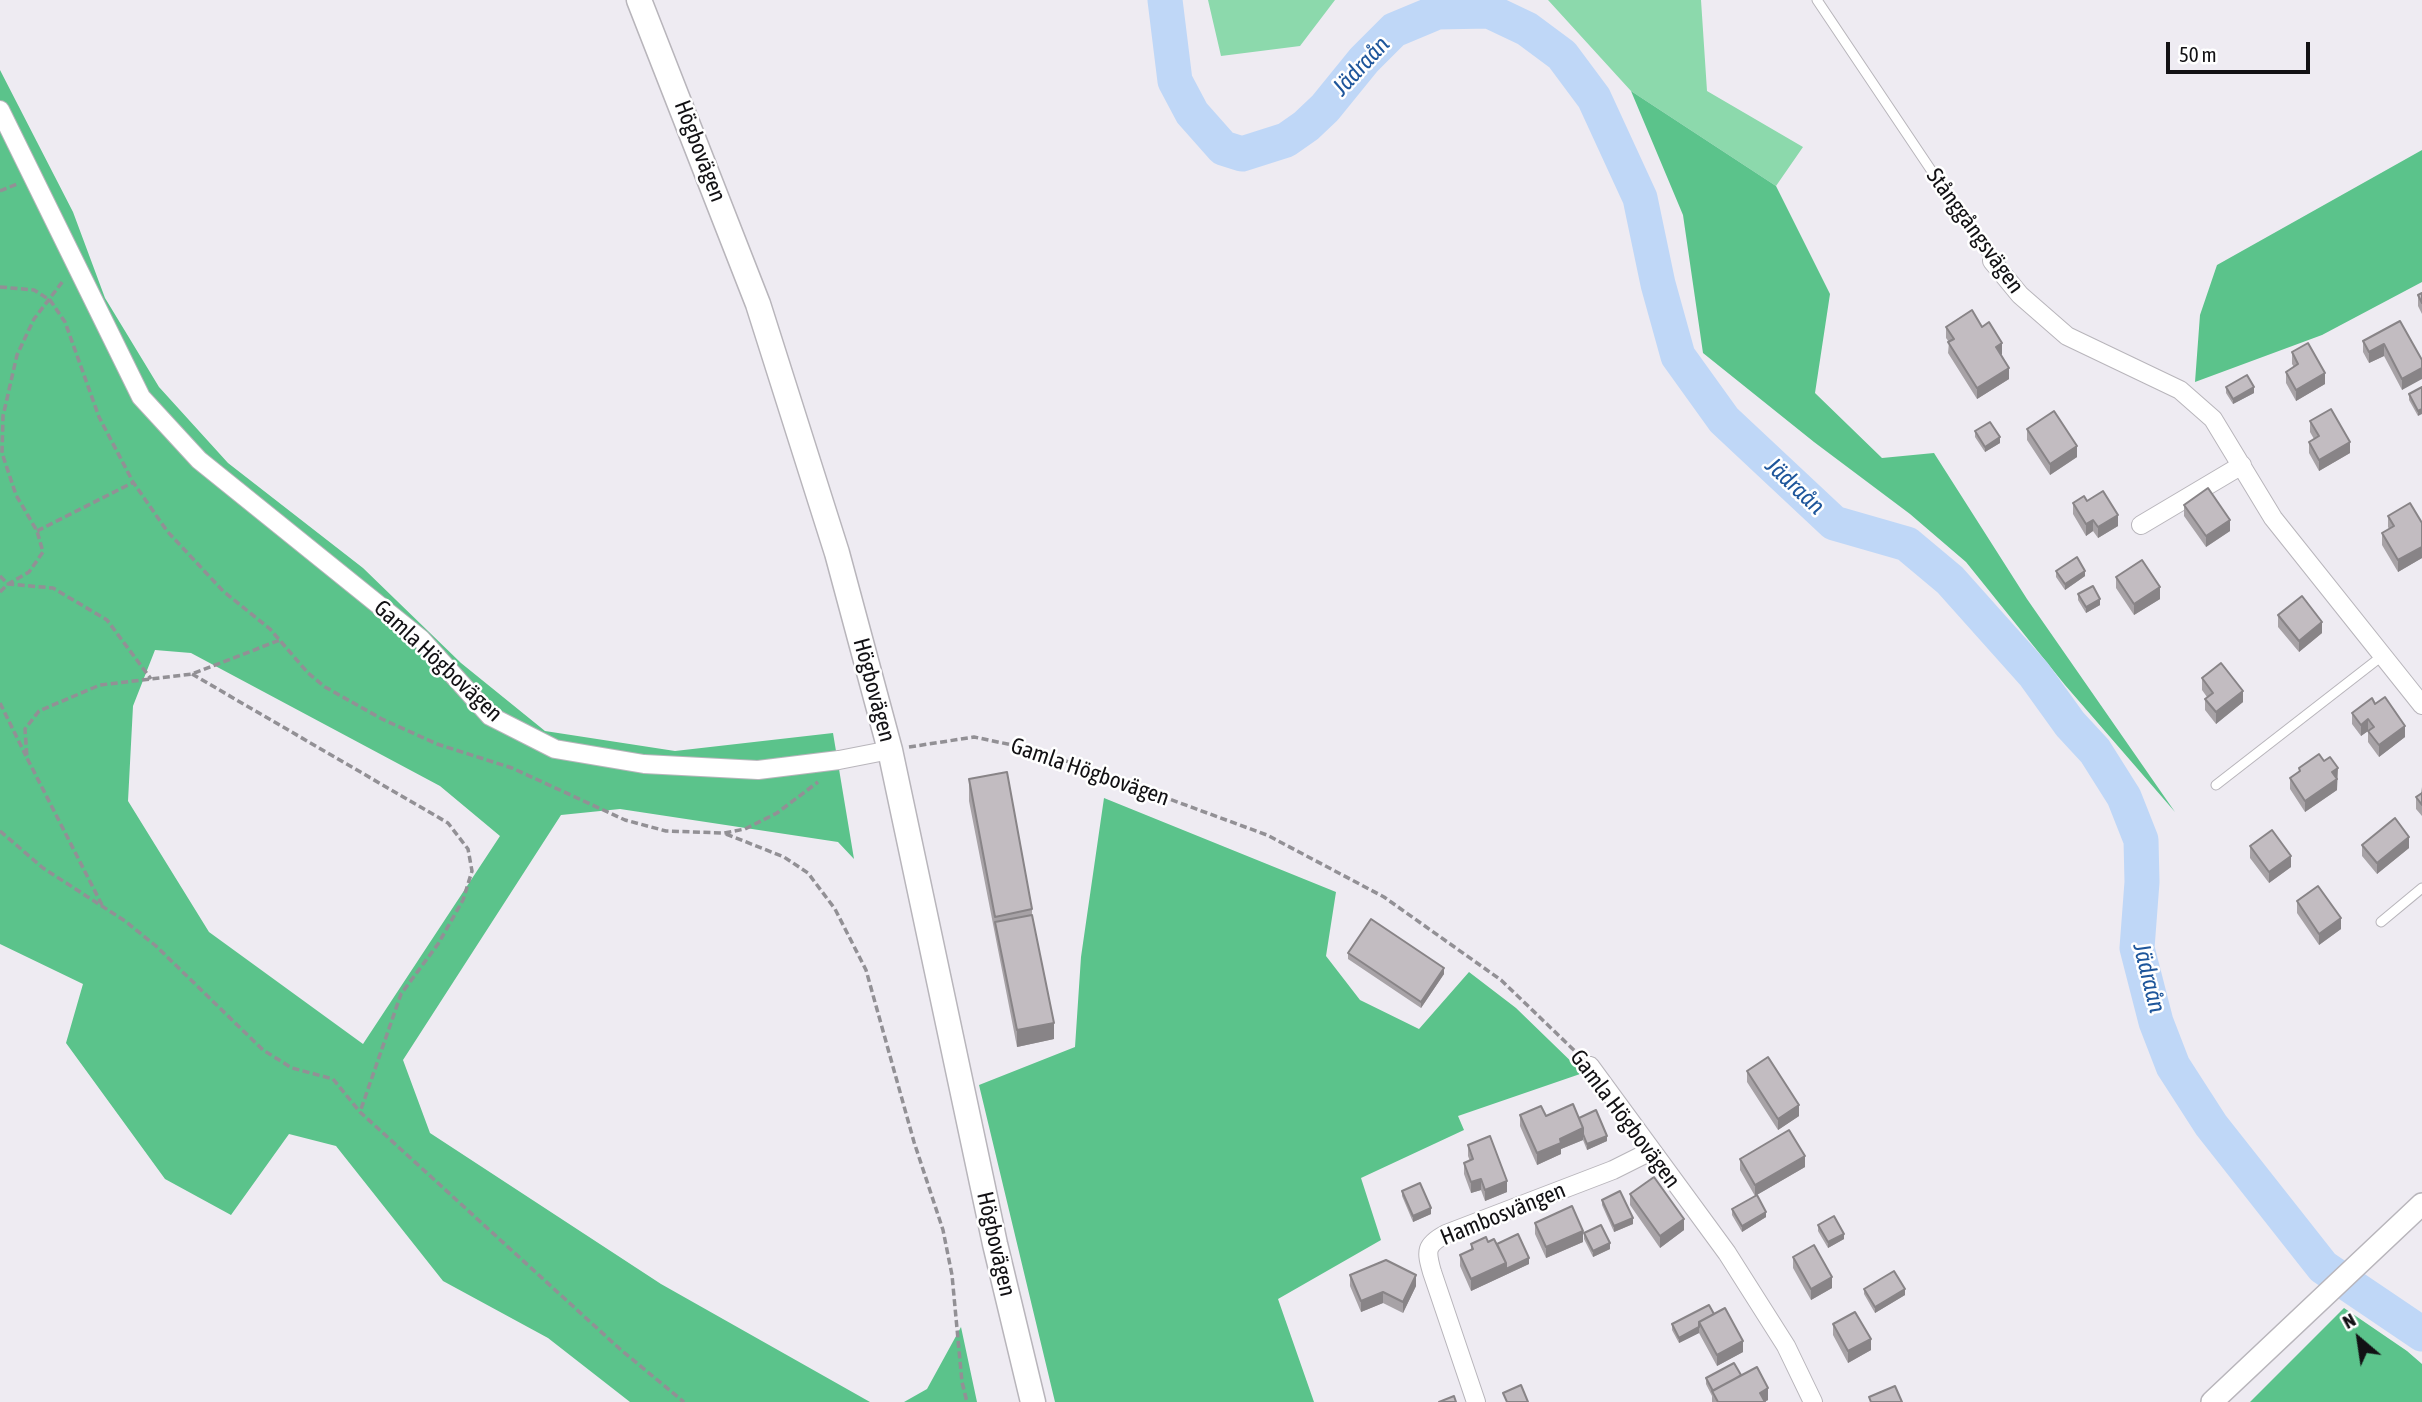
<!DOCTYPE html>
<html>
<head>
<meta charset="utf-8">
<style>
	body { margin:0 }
	#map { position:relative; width:2422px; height:1402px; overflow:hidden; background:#eeebf2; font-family:"Asap Condensed",sans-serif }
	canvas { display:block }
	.north { position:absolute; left:2324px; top:1304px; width:70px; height:70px; -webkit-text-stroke:5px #fff; paint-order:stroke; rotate:331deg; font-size:19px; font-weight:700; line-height:28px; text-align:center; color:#121114 }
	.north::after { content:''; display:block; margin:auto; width:24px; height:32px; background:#121114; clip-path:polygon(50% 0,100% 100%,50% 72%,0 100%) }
	.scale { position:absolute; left:2166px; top:42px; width:144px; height:32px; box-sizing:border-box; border:4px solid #121114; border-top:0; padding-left:9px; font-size:21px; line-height:24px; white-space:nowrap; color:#121114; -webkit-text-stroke:5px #fff; paint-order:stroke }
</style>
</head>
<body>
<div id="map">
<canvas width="2422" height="1402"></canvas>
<div class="north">N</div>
<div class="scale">50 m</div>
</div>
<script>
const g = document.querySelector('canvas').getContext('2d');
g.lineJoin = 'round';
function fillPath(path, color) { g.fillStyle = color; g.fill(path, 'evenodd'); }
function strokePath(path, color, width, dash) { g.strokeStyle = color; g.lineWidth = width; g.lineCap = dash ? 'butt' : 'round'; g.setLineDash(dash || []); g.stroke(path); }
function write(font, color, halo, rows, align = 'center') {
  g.font = font + ' "Asap Condensed",sans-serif'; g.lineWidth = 5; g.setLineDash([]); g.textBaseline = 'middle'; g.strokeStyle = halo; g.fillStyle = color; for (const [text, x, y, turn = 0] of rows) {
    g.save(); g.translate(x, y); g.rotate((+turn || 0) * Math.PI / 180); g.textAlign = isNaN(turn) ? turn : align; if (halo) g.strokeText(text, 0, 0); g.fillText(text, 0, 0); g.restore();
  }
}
const green = new Path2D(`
	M 1208,0 L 1335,0 L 1300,46 L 1221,56 Z
	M 1548,0 L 1701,0 L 1707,91 L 1803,147 L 1776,186 L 1631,91 Z`);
const forest = new Path2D(`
	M 0,70 L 73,212 L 105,298 L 159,387 L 228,463 L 363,568 L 461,663 L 545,731 L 675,751 L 833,733 L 854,859 L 838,842 L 620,809 L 561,815 L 403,1060 L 430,1133 L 661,1284 L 870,1402 L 630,1402 L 548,1338 L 443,1281 L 336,1146 L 289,1134 L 231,1215 L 165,1179 L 66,1043 L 83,984 L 0,944 ZM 155,650 L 191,653 L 440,786 L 500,836 L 363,1044 L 209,932 L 128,801 L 133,706 Z
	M 1631,91 L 1776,186 L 1830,294 L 1815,393 L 1882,458 L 1934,453 L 2027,599 L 2175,812 L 2065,685 L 1966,562 L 1910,514 L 1814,442 L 1703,353 L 1683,215 Z
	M 2422,150 L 2422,282 L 2322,335 L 2195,382 L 2200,315 L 2217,265 Z
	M 1104,798 L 1336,892 L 1326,956 L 1360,1000 L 1419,1029 L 1469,972 L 1516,1008 L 1583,1073 L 1458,1116 L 1464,1130 L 1361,1178 L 1381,1240 L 1278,1299 L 1314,1402 L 1055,1402 L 979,1085 L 1075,1047 L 1081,957 Z
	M 2344,1308 L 2407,1351 L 2422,1364 L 2422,1402 L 2250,1402 Z
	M 961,1327 L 977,1402 L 904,1402 L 927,1389 Z`);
const river = new Path2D(`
	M 1165,0 L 1175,81 L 1192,113 L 1223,148 L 1242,154 L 1286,140 L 1306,126 L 1325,108 L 1364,60 L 1394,30 L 1437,12 L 1489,11 L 1527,29 L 1562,55 L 1594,98 L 1640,198 L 1658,284 L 1678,356 L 1724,420 L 1834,523 L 1907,544 L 1950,580 L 2034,674 L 2070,724 L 2095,751 L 2124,797 L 2141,840 L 2142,882 L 2137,948 L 2156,1022 L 2173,1066 L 2211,1125 L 2323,1267 L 2422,1334`);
const path = new Path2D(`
	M 0,191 L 17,184
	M 0,287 L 34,290 L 50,300 L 65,322 L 99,417 L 133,482 L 167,531 L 223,591 L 270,629 L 308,673 L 325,687 L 382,719 L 437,744 L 512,768 L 625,820 L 666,831 L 724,833 L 745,829 L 777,813 L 818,782
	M 37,531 L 132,483
	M 0,576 L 8,584 L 53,588 L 107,620 L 151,679
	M 0,592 L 8,584 L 29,572 L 43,552 L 37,531 L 16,495 L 2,453 L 3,416 L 17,355 L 34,319 L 63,281
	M 192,674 L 448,823 L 468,849 L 472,871 L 463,900 L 438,944 L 401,994 L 360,1112
	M 0,703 L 26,756
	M 909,747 L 974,737 L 1036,750 L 1267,835 L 1384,897 L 1501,980 L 1578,1054
	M 0,831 L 43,868 L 125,921 L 156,946 L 263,1050 L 292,1068 L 333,1079 L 360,1112 L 621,1350 L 684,1402
	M 726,834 L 784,857 L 808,873 L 835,909 L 866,970 L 914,1142 L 943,1230 L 952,1275 L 962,1382 L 967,1402
	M 102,905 L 27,758 L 25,729 L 39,711 L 100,685 L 192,674 L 280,640`);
const service = new Path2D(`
	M 1817,0 L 1992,261
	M 2216,785 L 2382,656
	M 2381,922 L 2422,888`);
const minor = new Path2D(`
	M 0,110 L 141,397 L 199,460 L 421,639 L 490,716 L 555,749 L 644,764 L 758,770 L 839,760 L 890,750
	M 1992,261 L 2020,295 L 2067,336 L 2180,390 L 2213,419 L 2273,518 L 2422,705
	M 2141,525 L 2242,465
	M 1590,1066 L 1727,1253 L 1786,1346 L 1813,1402
	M 1476,1402 L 1432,1272 C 1426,1251 1425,1245 1446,1234 L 1613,1170 L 1651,1151`);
const tertiary = new Path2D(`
	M 2212,1402 L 2422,1204`);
const secondary = new Path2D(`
	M 639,0 L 758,304 L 837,553 L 890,750 L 995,1244 L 1033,1402`);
const wall = new Path2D(`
	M 2422,293 L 2422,314 L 2418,306 L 2418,295 Z
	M 2400,321 L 2422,360 L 2402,390 L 2384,356 L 2369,363 L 2363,352 L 2363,341 Z
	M 1946,327 L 1982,327 L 2002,354 L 2001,355 L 2009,379 L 1977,399 L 1948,353 L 1949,342 L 1946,338 Z
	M 2292,352 L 2325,384 L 2296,401 L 2286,383 L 2286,372 L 2294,367 L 2292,364 Z
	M 2226,387 L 2254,393 L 2233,404 L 2226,393 Z
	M 2422,387 L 2418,416 L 2409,400 L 2409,394 Z
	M 2310,421 L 2350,453 L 2319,471 L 2309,453 L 2309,442 L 2314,439 L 2310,432 Z
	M 2027,429 L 2077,457 L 2050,475 L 2027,440 Z
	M 1975,431 L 2000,443 L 1985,452 L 1975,437 Z
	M 2087,501 L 2118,526 L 2098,538 L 2093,531 L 2086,536 L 2073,514 L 2073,503 Z
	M 2184,505 L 2230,531 L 2206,547 L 2184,516 Z
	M 2388,516 L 2422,523 L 2422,558 L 2398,572 L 2382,545 L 2382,533 L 2389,529 L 2388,527 Z
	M 2056,571 L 2085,576 L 2065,590 L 2056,577 Z
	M 2116,577 L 2160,599 L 2134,615 L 2116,588 Z
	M 2078,594 L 2100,605 L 2086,613 L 2078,600 Z
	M 2278,615 L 2322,633 L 2299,652 L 2278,627 Z
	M 2202,678 L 2243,702 L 2216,724 L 2205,710 L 2205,699 L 2207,697 L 2202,690 Z
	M 2375,704 L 2405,737 L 2379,757 L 2368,742 L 2368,731 L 2361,736 L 2352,724 L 2352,713 Z
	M 2299,768 L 2338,780 L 2337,780 L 2337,790 L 2305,812 L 2290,789 L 2290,778 L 2299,772 Z
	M 969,779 L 1032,909 L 1032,915 L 1054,1039 L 1017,1047 L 969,801 Z
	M 2422,787 L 2422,816 L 2416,809 L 2416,797 L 2421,793 Z
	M 2362,845 L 2409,848 L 2377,874 L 2362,856 Z
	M 2250,846 L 2291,867 L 2269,883 L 2250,858 Z
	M 2297,901 L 2341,929 L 2319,945 L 2297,913 Z
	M 1348,953 L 1444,974 L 1421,1008 L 1348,959 Z
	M 1747,1071 L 1799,1116 L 1778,1130 L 1747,1082 Z
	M 1520,1115 L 1579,1118 L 1607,1141 L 1587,1150 L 1583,1140 L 1561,1149 L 1561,1154 L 1537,1165 L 1520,1126 Z
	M 1468,1145 L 1507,1192 L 1485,1201 L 1481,1190 L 1471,1193 L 1464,1174 L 1464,1163 L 1470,1161 L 1468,1156 Z
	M 1740,1159 L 1805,1167 L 1755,1196 L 1740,1170 Z
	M 1402,1191 L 1431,1214 L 1413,1222 L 1402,1196 Z
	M 1630,1194 L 1684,1230 L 1660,1248 L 1630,1205 Z
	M 1602,1200 L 1633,1224 L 1614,1232 L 1602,1205 Z
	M 1732,1209 L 1766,1217 L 1742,1232 L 1732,1215 Z
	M 1535,1223 L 1583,1242 L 1546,1258 L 1535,1234 Z
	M 1818,1225 L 1844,1239 L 1828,1248 L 1818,1231 Z
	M 1584,1233 L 1610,1249 L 1593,1257 L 1584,1239 Z
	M 1488,1242 L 1497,1244 L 1529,1264 L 1471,1291 L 1460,1266 L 1460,1255 L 1471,1250 L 1471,1244 Z
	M 1793,1257 L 1832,1288 L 1811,1300 L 1793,1268 Z
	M 1350,1275 L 1416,1286 L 1403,1313 L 1383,1303 L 1361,1312 L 1350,1286 Z
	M 1864,1289 L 1905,1295 L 1875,1313 L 1864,1294 Z
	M 1714,1314 L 1743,1352 L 1717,1366 L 1699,1333 L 1679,1343 L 1672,1330 L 1672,1324 Z
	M 1833,1324 L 1871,1350 L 1848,1363 L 1833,1335 Z
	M 1741,1375 L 1768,1400 L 1764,1402 L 1712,1402 L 1712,1396 L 1706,1384 L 1706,1378 Z`);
const shadedWall = new Path2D(`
	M 2002,343 L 2002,354 L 1996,358 L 1996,347 Z
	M 2384,344 L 2384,356 L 2369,363 L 2369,352 Z
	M 2009,368 L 2009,379 L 1977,399 L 1977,388 Z
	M 2422,368 L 2422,379 L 2402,390 L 2402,379 Z
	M 2325,373 L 2325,384 L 2296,401 L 2296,390 Z
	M 2254,387 L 2254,393 L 2233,404 L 2233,399 Z
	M 2422,409 L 2422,414 L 2418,416 L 2418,411 Z
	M 2000,437 L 2000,443 L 1985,452 L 1985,447 Z
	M 2350,442 L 2350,453 L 2319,471 L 2319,460 Z
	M 2077,446 L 2077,457 L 2050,475 L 2050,464 Z
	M 2118,515 L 2118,526 L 2098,538 L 2098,527 Z
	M 2093,520 L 2093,531 L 2086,536 L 2086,524 Z
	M 2230,520 L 2230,531 L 2206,547 L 2206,536 Z
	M 2422,547 L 2422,558 L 2398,572 L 2398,560 Z
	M 2085,571 L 2085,576 L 2065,590 L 2065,584 Z
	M 2160,587 L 2160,599 L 2134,615 L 2134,604 Z
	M 2100,599 L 2100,605 L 2086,613 L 2086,607 Z
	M 2322,622 L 2322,633 L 2299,652 L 2299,641 Z
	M 2243,691 L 2243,702 L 2216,724 L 2216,712 Z
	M 2368,719 L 2368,731 L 2361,736 L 2361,725 Z
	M 2405,726 L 2405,737 L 2379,757 L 2379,745 Z
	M 2338,768 L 2337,790 L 2305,812 L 2305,801 L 2332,772 Z
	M 2409,837 L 2409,848 L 2377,874 L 2377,863 Z
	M 2291,856 L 2291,867 L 2269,883 L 2269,872 Z
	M 2341,918 L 2341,929 L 2319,945 L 2319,934 Z
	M 1444,968 L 1444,974 L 1421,1008 L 1421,1002 Z
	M 1054,1023 L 1054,1039 L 1017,1047 L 1017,1030 Z
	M 1799,1105 L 1799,1116 L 1778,1130 L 1778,1119 Z
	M 1583,1128 L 1583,1140 L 1561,1149 L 1561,1154 L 1537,1165 L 1537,1153 L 1560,1139 Z
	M 1607,1136 L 1607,1141 L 1587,1150 L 1587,1144 Z
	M 1805,1156 L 1805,1167 L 1755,1196 L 1755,1185 Z
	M 1481,1179 L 1481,1190 L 1471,1193 L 1471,1182 Z
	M 1507,1181 L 1507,1192 L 1485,1201 L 1485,1190 Z
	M 1431,1208 L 1431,1214 L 1413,1222 L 1413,1216 Z
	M 1766,1212 L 1766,1217 L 1742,1232 L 1742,1226 Z
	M 1633,1218 L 1633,1224 L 1614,1232 L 1614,1226 Z
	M 1684,1219 L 1684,1230 L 1660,1248 L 1660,1236 Z
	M 1583,1231 L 1583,1242 L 1546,1258 L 1546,1247 Z
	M 1844,1234 L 1844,1239 L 1828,1248 L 1828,1242 Z
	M 1610,1243 L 1610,1249 L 1593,1257 L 1593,1251 Z
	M 1529,1258 L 1529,1264 L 1471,1291 L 1471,1279 L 1506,1263 Z
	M 1416,1275 L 1416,1286 L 1403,1313 L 1403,1302 Z
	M 1832,1277 L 1832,1288 L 1811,1300 L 1811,1289 Z
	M 1905,1289 L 1905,1295 L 1875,1313 L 1875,1307 Z
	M 1383,1292 L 1383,1303 L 1361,1312 L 1361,1301 Z
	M 1699,1327 L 1699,1333 L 1679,1343 L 1679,1338 Z
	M 1871,1339 L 1871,1350 L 1848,1363 L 1848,1351 Z
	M 1743,1341 L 1743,1352 L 1717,1366 L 1717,1355 Z
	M 1768,1388 L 1768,1400 L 1764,1402 L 1760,1393 Z`);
const building = new Path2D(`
	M 2422,293 L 2422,303 L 2418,295 Z
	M 1972,310 L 1982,327 L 1989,322 L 2002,343 L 1996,347 L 2009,368 L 1977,388 L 1948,342 L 1954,339 L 1946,327 Z
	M 2400,321 L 2422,360 L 2422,368 L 2402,379 L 2384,344 L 2369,352 L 2363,341 Z
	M 2308,343 L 2325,373 L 2296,390 L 2286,372 L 2298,364 L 2292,352 Z
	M 2247,375 L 2254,387 L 2233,399 L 2226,387 Z
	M 2422,387 L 2422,409 L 2418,411 L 2409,394 Z
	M 2331,409 L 2350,442 L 2319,460 L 2309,442 L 2319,436 L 2310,421 Z
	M 2054,411 L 2077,446 L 2050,464 L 2027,429 Z
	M 1990,422 L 2000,437 L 1985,447 L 1975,431 Z
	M 2208,488 L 2230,520 L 2206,536 L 2184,505 Z
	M 2103,491 L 2118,515 L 2098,527 L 2093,520 L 2086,524 L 2073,503 L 2084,496 L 2087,501 Z
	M 2410,503 L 2422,523 L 2422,547 L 2398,560 L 2382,533 L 2394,526 L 2388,516 Z
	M 2077,557 L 2085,571 L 2065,584 L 2056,571 Z
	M 2142,560 L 2160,587 L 2134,604 L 2116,577 Z
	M 2093,586 L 2100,599 L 2086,607 L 2078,594 Z
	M 2302,596 L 2322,622 L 2299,641 L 2278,615 Z
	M 2221,663 L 2243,691 L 2216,712 L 2205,699 L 2213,693 L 2202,678 Z
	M 2385,697 L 2405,726 L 2379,745 L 2368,731 L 2374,727 L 2368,719 L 2361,725 L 2352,713 L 2372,698 L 2375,704 Z
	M 2319,754 L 2324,761 L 2330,757 L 2338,768 L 2332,772 L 2337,779 L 2305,801 L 2290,778 L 2300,771 L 2299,768 Z
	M 1007,772 L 1032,909 L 995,917 L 969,779 Z
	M 2422,793 L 2422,805 L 2416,797 Z
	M 2395,818 L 2409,837 L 2377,863 L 2362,845 Z
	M 2272,830 L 2291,856 L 2269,872 L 2250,846 Z
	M 2318,886 L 2341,918 L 2319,934 L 2297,901 Z
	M 1032,915 L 1054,1023 L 1017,1030 L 995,922 Z
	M 1371,919 L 1444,968 L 1421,1002 L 1348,953 Z
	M 1768,1057 L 1799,1105 L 1778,1119 L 1747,1071 Z
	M 1573,1104 L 1583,1128 L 1560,1139 L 1561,1143 L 1537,1153 L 1520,1115 L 1541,1106 L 1546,1116 Z
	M 1596,1110 L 1607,1136 L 1587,1144 L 1583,1134 L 1583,1128 L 1579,1118 Z
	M 1789,1130 L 1805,1156 L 1755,1185 L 1740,1159 Z
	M 1490,1136 L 1507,1181 L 1485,1190 L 1481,1179 L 1471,1182 L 1464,1163 L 1473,1159 L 1468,1145 Z
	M 1654,1177 L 1684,1219 L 1660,1236 L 1630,1194 Z
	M 1420,1183 L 1431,1208 L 1413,1216 L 1402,1191 Z
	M 1620,1191 L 1633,1218 L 1614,1226 L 1602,1200 Z
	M 1757,1195 L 1766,1212 L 1742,1226 L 1732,1209 Z
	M 1572,1206 L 1583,1231 L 1546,1247 L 1535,1223 Z
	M 1834,1216 L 1844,1234 L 1828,1242 L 1818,1225 Z
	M 1601,1225 L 1610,1243 L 1593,1251 L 1584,1233 Z
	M 1518,1234 L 1529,1258 L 1506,1269 L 1506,1263 L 1497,1244 Z
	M 1486,1237 L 1488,1242 L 1494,1239 L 1506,1263 L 1471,1279 L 1460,1255 L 1473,1249 L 1471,1244 Z
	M 1814,1245 L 1832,1277 L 1811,1289 L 1793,1257 Z
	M 1386,1260 L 1416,1275 L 1403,1302 L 1383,1292 L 1361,1301 L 1350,1275 Z
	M 1894,1271 L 1905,1289 L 1875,1307 L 1864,1289 Z
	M 1709,1305 L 1714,1314 L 1699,1322 L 1699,1327 L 1679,1338 L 1672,1324 Z
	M 1725,1308 L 1743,1341 L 1717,1355 L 1699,1322 Z
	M 1855,1312 L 1871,1339 L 1848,1351 L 1833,1324 Z
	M 1734,1363 L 1741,1375 L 1713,1391 L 1706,1378 Z
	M 1757,1367 L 1768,1388 L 1760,1393 L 1765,1402 L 1718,1402 L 1712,1391 Z
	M 1521,1385 L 1528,1402 L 1507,1402 L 1503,1393 Z
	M 1895,1386 L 1902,1402 L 1871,1402 L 1869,1397 Z
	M 1454,1396 L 1456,1402 L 1439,1402 Z`);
const streetNames = [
	["Högbovägen",700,151,69],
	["Stånggångsvägen",1975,231,54],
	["Gamla Högbovägen",438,661,43],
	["Högbovägen",874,690,75],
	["Gamla Högbovägen",1090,772,19],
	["Gamla Högbovägen",1625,1119,53],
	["Hambosvängen",1503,1214,-22],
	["Högbovägen",996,1244,77]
];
const waterNames = [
	["Jädraån",1361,66,-47],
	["Jädraån",1795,486,43],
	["Jädraån",2149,978,76]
];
fillPath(green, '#8cd9ac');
fillPath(forest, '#5bc38b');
strokePath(river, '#bfd7f7', 35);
strokePath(service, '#b8b5bb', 11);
strokePath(minor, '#b8b5bb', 20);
strokePath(tertiary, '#b8b5bb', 24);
strokePath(secondary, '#b8b5bb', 27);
strokePath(path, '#929095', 3.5, [7, 3.5]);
strokePath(service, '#fff', 9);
strokePath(minor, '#fff', 18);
strokePath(tertiary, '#fff', 21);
strokePath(secondary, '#fff', 24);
fillPath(wall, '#a7a2a6');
fillPath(shadedWall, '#888487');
fillPath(building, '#c2bcc1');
strokePath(building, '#888487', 2);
write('23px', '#121114', '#fff', streetNames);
write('italic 24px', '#1e569b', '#fff', waterNames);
</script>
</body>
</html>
